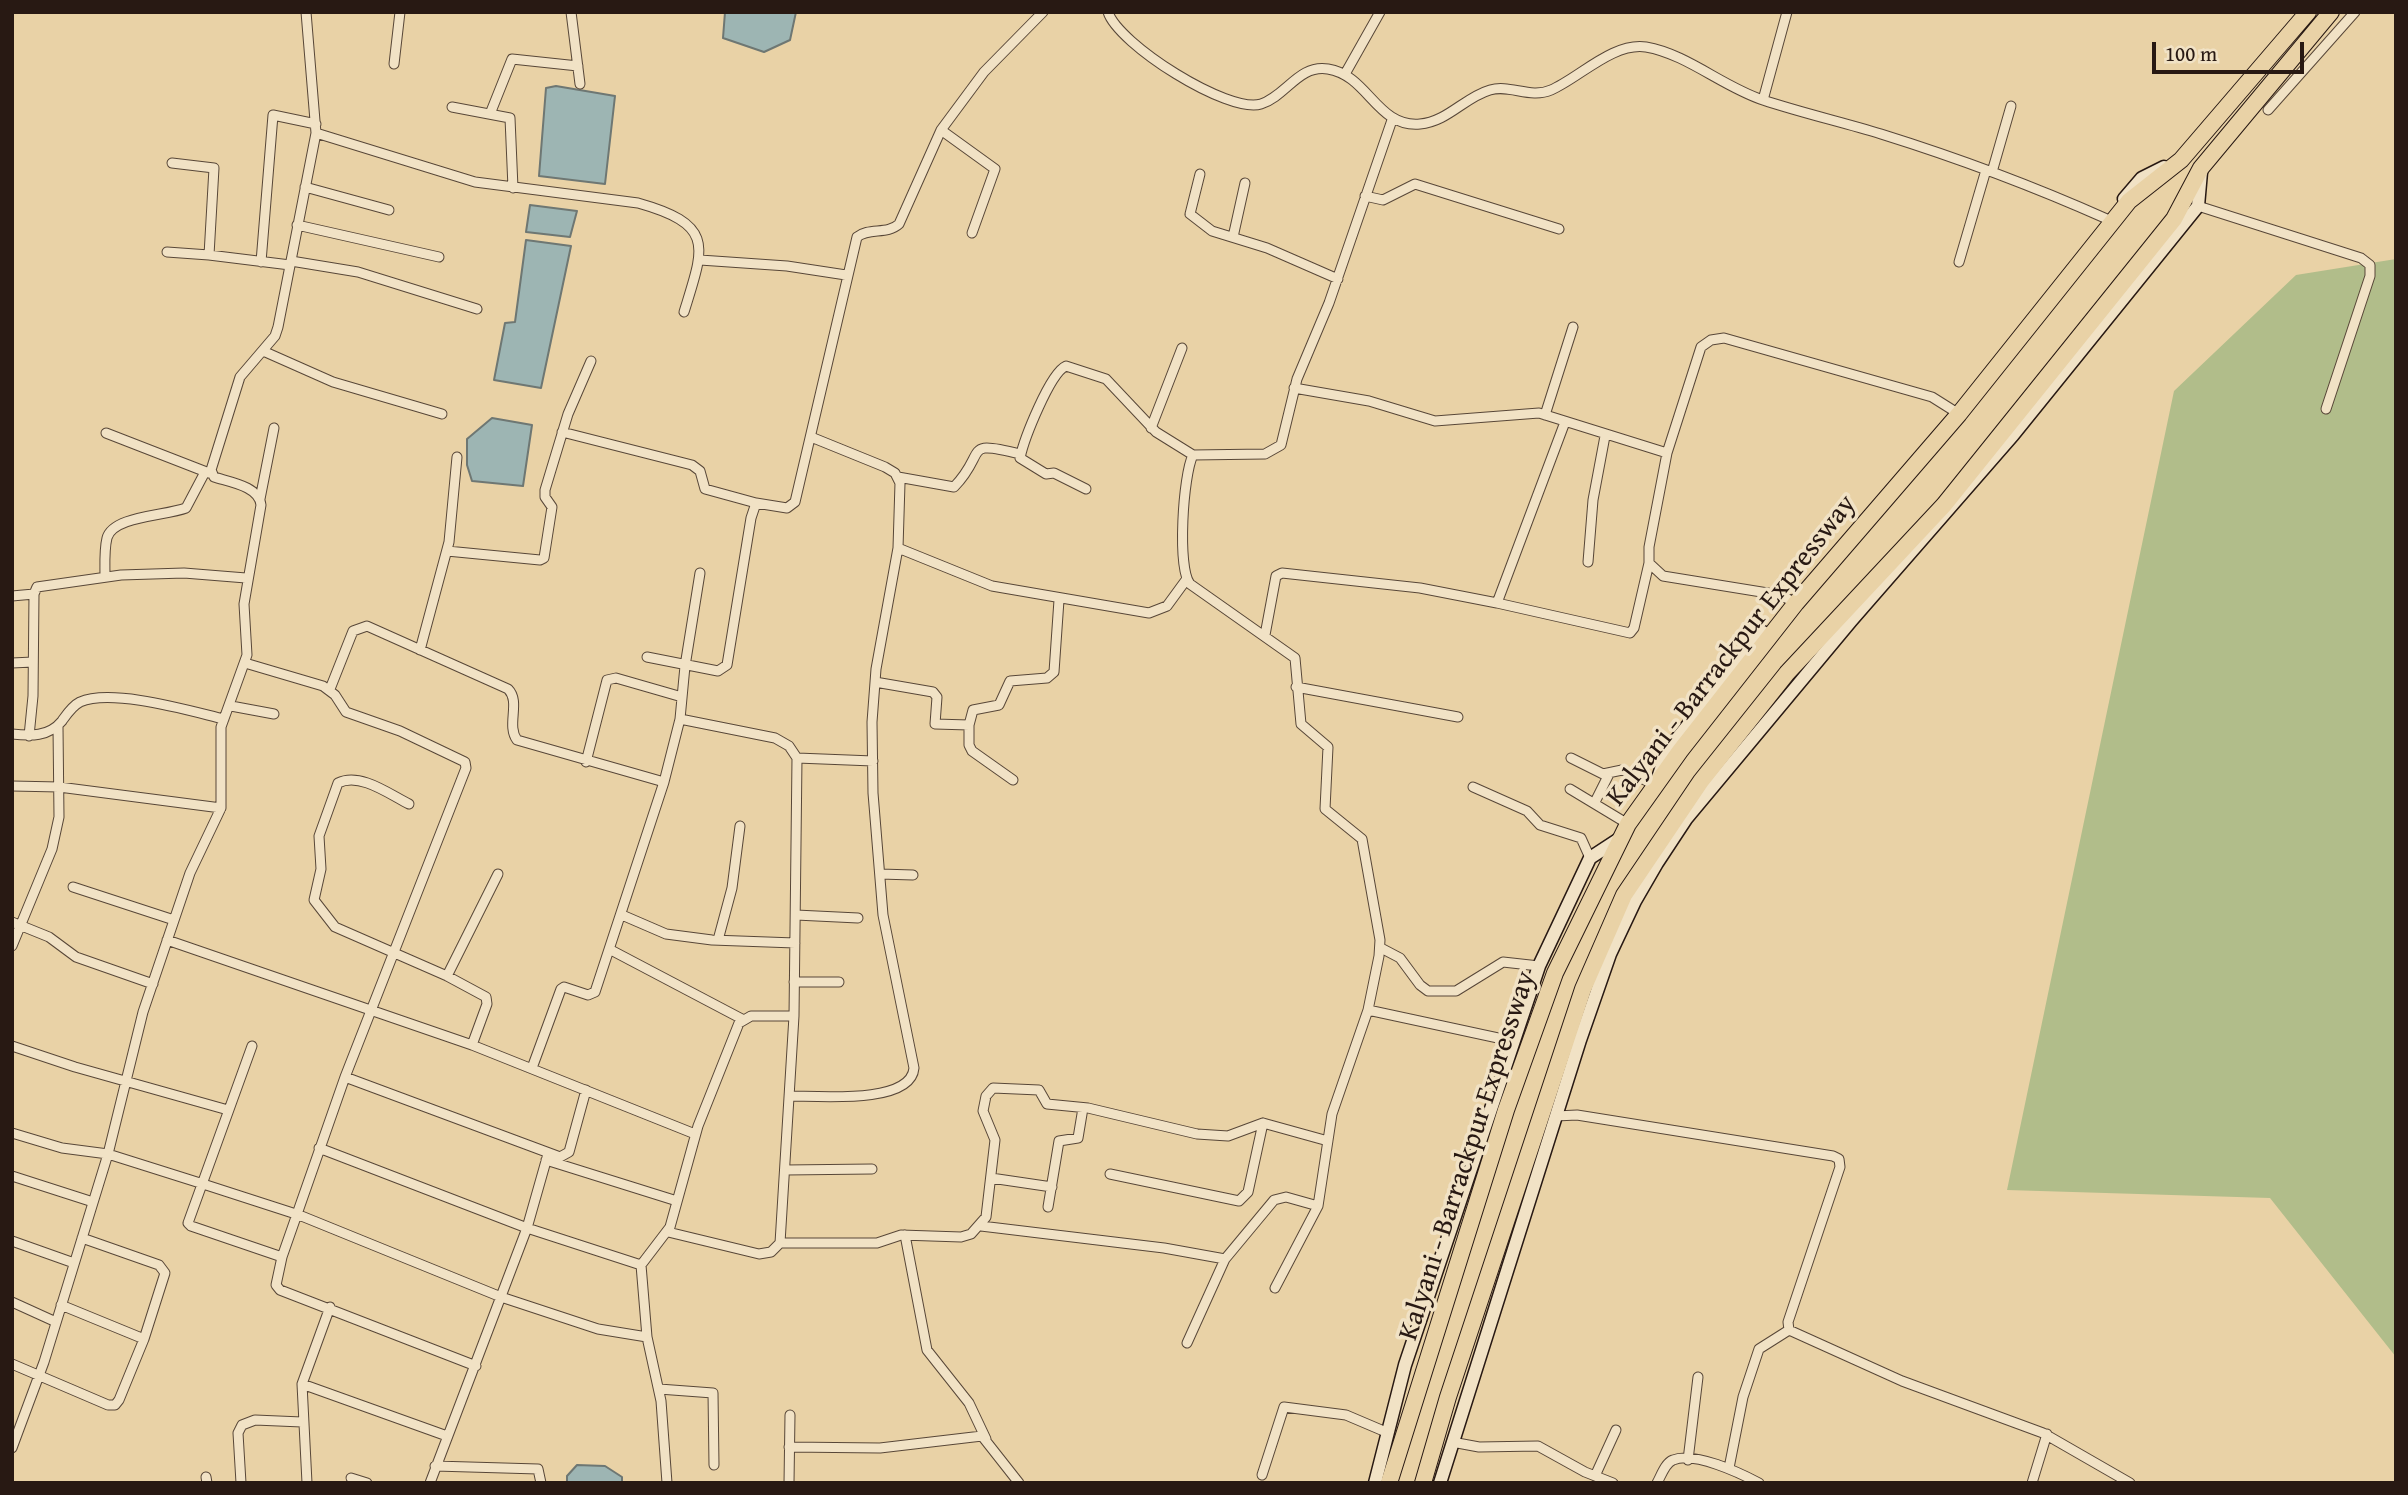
<!DOCTYPE html>
<html>
<head>
<meta charset="utf-8">
<style>
	body { margin:0 }
	#map { position:relative; width:2408px; height:1495px; overflow:hidden; background:#e9d2a6; font-family:"Gentium Book Plus",serif }
	canvas { display:block }
	.frame { position:absolute; inset:0; border:14px solid #281913; pointer-events:none }
	.scale { position:absolute; left:2152px; top:42px; width:152px; height:32px; box-sizing:border-box; border:4px solid #281913; border-top:0; padding-left:9px; font-size:21px; line-height:24px; white-space:nowrap; color:#281913; -webkit-text-stroke:5px #f1e2c5; paint-order:stroke }
</style>
</head>
<body>
<div id="map">
<canvas width="2408" height="1495"></canvas>
<div class="frame"></div>
<div class="scale">100 m</div>
</div>
<script>
const g = document.querySelector('canvas').getContext('2d');
g.lineJoin = 'round';
function fillPath(path, color) { g.fillStyle = color; g.fill(path, 'evenodd'); }
function strokePath(path, color, width, dash) { g.strokeStyle = color; g.lineWidth = width; g.lineCap = dash ? 'butt' : 'round'; g.setLineDash(dash || []); g.stroke(path); }
function write(font, color, halo, rows, align = 'center') {
  g.font = font + ' "Gentium Book Plus",serif'; g.lineWidth = 7; g.setLineDash([]); g.textBaseline = 'middle'; g.strokeStyle = halo; g.fillStyle = color; for (const [text, x, y, turn = 0] of rows) {
    g.save(); g.translate(x, y); g.rotate((+turn || 0) * Math.PI / 180); g.textAlign = isNaN(turn) ? turn : align; if (halo) g.strokeText(text, 0, 0); g.fillText(text, 0, 0); g.restore();
  }
}
const green = new Path2D(`
	M 2396,259 L 2396,1357 L 2270,1198 L 2007,1190 L 2174,391 L 2296,275 Z`);
const water = new Path2D(`
	M 725,12 L 796,12 L 790,40 L 764,52 L 723,38 Z
	M 556,86 L 615,96 L 605,184 L 539,176 L 546,88 Z
	M 530,205 L 577,211 L 570,237 L 526,232 Z
	M 526,240 L 571,246 L 541,388 L 494,380 L 505,323 L 515,322 Z
	M 492,418 L 532,425 L 523,486 L 472,481 L 467,465 L 467,439 Z
	M 577,1465 L 605,1466 L 622,1477 L 622,1483 L 567,1483 L 567,1476 Z`);
const street = new Path2D(`
	M 571,12 L 580,84
	M 1108,12 C 1118,44 1228,114 1261,104 C 1286,96 1299,64 1328,69 C 1368,75 1377,128 1420,124 C 1447,122 1465,97 1490,90 C 1510,84 1530,99 1551,90 C 1579,78 1613,42 1646,47 C 1687,54 1723,87 1763,100 C 1802,113 1842,122 1881,134 C 1958,158 2033,186 2107,219
	M 394,64 L 400,12
	M 1345,74 L 1380,12
	M 1763,100 L 1787,12
	M 452,107 L 510,118 L 513,188
	M 2268,110 L 2355,12
	M 490,114 L 512,59 L 578,66
	M 941,130 L 995,169 L 972,233
	M 316,133 L 475,182 L 638,203 C 716,225 704,247 684,312
	M 172,163 L 214,168 L 209,255 L 290,265
	M 1992,172 L 2011,106
	M 1200,174 L 1190,214 L 1212,231 L 1267,248 L 1338,279
	M 305,187 L 389,210
	M 1365,196 L 1383,200 L 1415,184 L 1559,229
	M 2198,206 L 2361,258 L 2370,265 L 2370,276 L 2326,409
	M 297,225 L 439,257
	M 1233,237 L 1245,183
	M 167,252 L 209,255
	M 700,260 L 787,266 L 846,275
	M 291,261 L 358,272 L 477,309
	M 261,262 L 273,115 L 316,124
	M 1959,262 L 1986,170
	M 263,351 L 333,382 L 442,414
	M 1294,388 L 1369,401 L 1435,421 L 1539,413 L 1667,453
	M 1545,415 L 1573,327
	M 1151,428 L 1182,348
	M 562,432 L 692,465 L 700,471 L 705,489 L 756,503
	M 106,433 L 209,473
	M 898,477 L 954,487 C 988,452 961,439 1020,454
	M 1086,489 L 1054,473 L 1046,474 L 1020,458 C 1024,439 1050,373 1066,366 L 1106,379 L 1156,432 L 1193,455
	M 260,499 L 274,428
	M 898,548 L 992,586 L 1149,613 L 1167,606 L 1186,580
	M 447,551 L 540,560 L 544,558 L 552,507 L 545,497 L 545,490 L 568,414 L 591,361
	M 1588,562 L 1593,500 L 1605,436
	M 105,577 C 105,565 104,550 107,538 C 113,516 165,516 186,508 L 205,472
	M 12,596 L 34,594
	M 1497,603 L 1630,633 L 1634,628 L 1649,563
	M 1796,603 L 1780,595 L 1663,576 L 1649,563 L 1649,547 L 1667,453 L 1701,347 L 1711,340 L 1724,338 L 1932,397 L 1959,414
	M 1265,635 L 1276,576 L 1282,573 L 1420,588 L 1497,603 L 1565,422
	M 420,650 L 449,542 L 457,457
	M 647,657 L 718,671 L 727,665 L 751,518 L 756,503 L 787,508 L 795,502 L 857,237 C 869,227 887,235 899,224 L 941,130 L 984,72 L 1043,12
	M 12,663 L 33,662
	M 245,663 L 323,686 L 335,695 L 346,712 L 400,731 L 465,762 L 466,768 L 457,791 L 345,1077 L 560,1157 L 569,1152 L 586,1090
	M 875,682 L 933,692 L 937,697 L 935,724 L 969,725 L 973,710 L 999,705 L 1010,681 L 1047,678 L 1054,672 L 1059,600
	M 1296,687 L 1458,717
	M 330,689 L 353,631 L 367,626 L 508,689 C 521,702 506,725 517,740 L 664,782
	M 231,706 L 274,714
	M 969,725 L 969,745 L 972,751 L 1013,780
	M 12,734 C 30,736 49,737 62,721 C 67,714 72,706 80,702 C 112,688 190,711 224,719
	M 29,736 L 33,696 L 34,594 L 37,587 L 121,575 L 184,573 L 246,578
	M 797,758 L 873,761
	M 1571,758 L 1603,774 L 1622,770 L 1656,785
	M 586,762 L 607,680 L 616,678 L 682,697
	M 12,786 L 59,787 L 221,808
	M 1473,787 L 1527,811 L 1540,825 L 1581,838 L 1590,858
	M 1570,789 L 1628,824
	M 1595,802 L 1609,774
	M 409,804 C 389,794 360,772 338,783 L 319,836 L 321,869 L 314,900 L 335,927 L 447,976 L 486,997 L 487,1004 L 472,1045
	M 880,874 L 913,875
	M 73,887 L 174,920
	M 622,915 L 666,934 L 712,940 L 795,943
	M 796,915 L 858,918
	M 12,922 L 49,937 L 76,957 L 153,984
	M 167,940 L 472,1045 L 695,1134
	M 718,940 L 732,888 L 740,826
	M 12,946 L 52,849 L 59,817 L 58,727
	M 1381,948 L 1400,958 L 1420,985 L 1428,991 L 1456,991 L 1503,962 L 1539,966
	M 609,949 L 742,1019
	M 447,976 L 498,874
	M 794,982 L 839,982
	M 1368,1010 L 1512,1041
	M 12,1046 L 75,1067 L 228,1110
	M 252,1046 L 188,1223 L 191,1226 L 282,1257
	M 532,1068 L 561,989 L 564,987 L 588,995 L 595,992 L 664,782 L 680,719 L 685,666 L 700,573
	M 345,1077 L 282,1257 L 276,1285 L 280,1290 L 476,1366
	M 790,1096 C 816,1096 911,1105 914,1068 L 883,915 L 873,793 L 872,722 L 876,669 L 898,548 L 900,483 L 895,473 L 885,467 L 811,437
	M 1556,1116 L 1577,1115 L 1833,1156 L 1839,1159 L 1840,1167 L 1788,1322 L 1789,1330 L 1902,1381 L 2043,1433 L 2130,1483
	M 12,1133 L 62,1148 L 108,1154 L 200,1183 L 299,1215 L 501,1297 L 598,1329 L 647,1337
	M 319,1148 L 527,1228 L 641,1265 L 647,1337 L 661,1401 L 667,1483
	M 546,1160 L 677,1201
	M 786,1170 L 872,1169
	M 1110,1174 L 1239,1201 L 1248,1192 L 1263,1123
	M 12,1176 L 93,1202
	M 991,1178 L 1052,1187
	M 1048,1207 L 1059,1141 L 1078,1138 L 1083,1108
	M 981,1226 L 1164,1248 L 1225,1259
	M 668,1232 L 759,1254 L 771,1252 L 780,1243 L 794,1016 L 797,758 L 789,746 L 775,738 L 680,719
	M 905,1235 L 927,1350 L 969,1403 L 986,1439
	M 12,1241 L 74,1263
	M 780,1243 L 877,1243 L 901,1235 L 961,1237 L 971,1234 L 986,1217 L 995,1140 L 983,1111 L 986,1096 L 993,1088 L 1039,1090 L 1047,1104 L 1088,1108 L 1197,1134 L 1228,1136 L 1263,1123 L 1328,1141
	M 641,1265 L 670,1227 L 698,1126 L 739,1023 L 751,1016 L 794,1016
	M 1275,1288 L 1318,1206 L 1332,1114 L 1368,1010 L 1379,956 L 1380,940 L 1362,839 L 1325,809 L 1328,747 L 1301,724 L 1295,658 L 1190,584 C 1177,568 1183,475 1193,455 L 1265,454 L 1281,445 L 1297,379 L 1329,303 L 1392,120
	M 12,1302 L 56,1322
	M 61,1305 L 144,1339
	M 1187,1343 L 1225,1259 L 1274,1200 L 1286,1197 L 1318,1206
	M 12,1364 L 108,1405 L 115,1405 L 119,1400 L 144,1339 L 165,1273 L 159,1265 L 82,1238
	M 302,1384 L 447,1436
	M 659,1389 L 713,1393 L 714,1465
	M 1452,1442 L 1479,1447 L 1538,1446 L 1585,1472 L 1613,1483
	M 789,1447 L 880,1448 L 982,1436 L 1019,1483
	M 12,1448 L 44,1362 L 108,1154 L 143,1012 L 190,873 L 221,808 L 221,727 L 247,655 L 244,604 L 261,505 C 259,486 229,482 214,477 L 211,470 L 240,377 L 275,336 L 278,327 L 316,133 L 306,12
	M 1688,1460 L 1698,1377
	M 435,1466 L 538,1469 L 541,1483
	M 1729,1468 L 1743,1397 L 1759,1349 L 1789,1330
	M 1262,1475 L 1284,1407 L 1346,1415 L 1386,1432
	M 1595,1476 L 1616,1430
	M 206,1477 L 207,1483
	M 351,1478 L 367,1483
	M 241,1483 L 238,1433 L 242,1425 L 255,1420 L 302,1422
	M 307,1483 L 302,1384 L 330,1307
	M 430,1483 L 527,1228 L 548,1154
	M 789,1483 L 790,1415
	M 1657,1483 C 1661,1476 1665,1463 1673,1460 C 1694,1451 1740,1473 1759,1483
	M 2032,1483 L 2047,1434`);
const secondary = new Path2D(`
	M 2124,199 L 2142,178 L 2164,167
	M 1658,778 L 1667,751 L 1763,632
	M 1375,1483 L 1405,1365 L 1539,966 L 1590,858 L 1619,839
	M 1440,1483 L 1580,1040 L 1610,954 L 1635,901 L 1657,863 L 1686,819 L 1851,621 L 2013,435 L 2198,206 L 2201,172`);
const highway = new Path2D(`
	M 1389,1483 L 1506,1110 L 1555,973 L 1628,824 L 1680,751 L 1796,603 L 1959,414 L 2129,201 L 2181,160 L 2308,12
	M 1423,1483 L 1448,1397 L 1583,989 L 1624,895 L 1701,781 L 1787,673 L 1944,505 L 2174,219 L 2201,168 L 2331,12`);
const streetNames = [
	["Kalyani - Barrackpur Expressway",1732,651,-52],
	["Kalyani - Barrackpur Expressway",1468,1156,-72]
];
fillPath(green, '#b1bd8a');
fillPath(water, '#9db5b3');
strokePath(water, '#6e7773', 2);
strokePath(street, '#584738', 11);
strokePath(secondary, '#281913', 15);
strokePath(highway, '#281913', 18);
strokePath(street, '#f1e2c5', 9);
strokePath(secondary, '#f1e2c5', 12);
strokePath(highway, '#e9d2a6', 16);
write('28px', '#281913', '#f1e2c5', streetNames);
</script>
</body>
</html>
